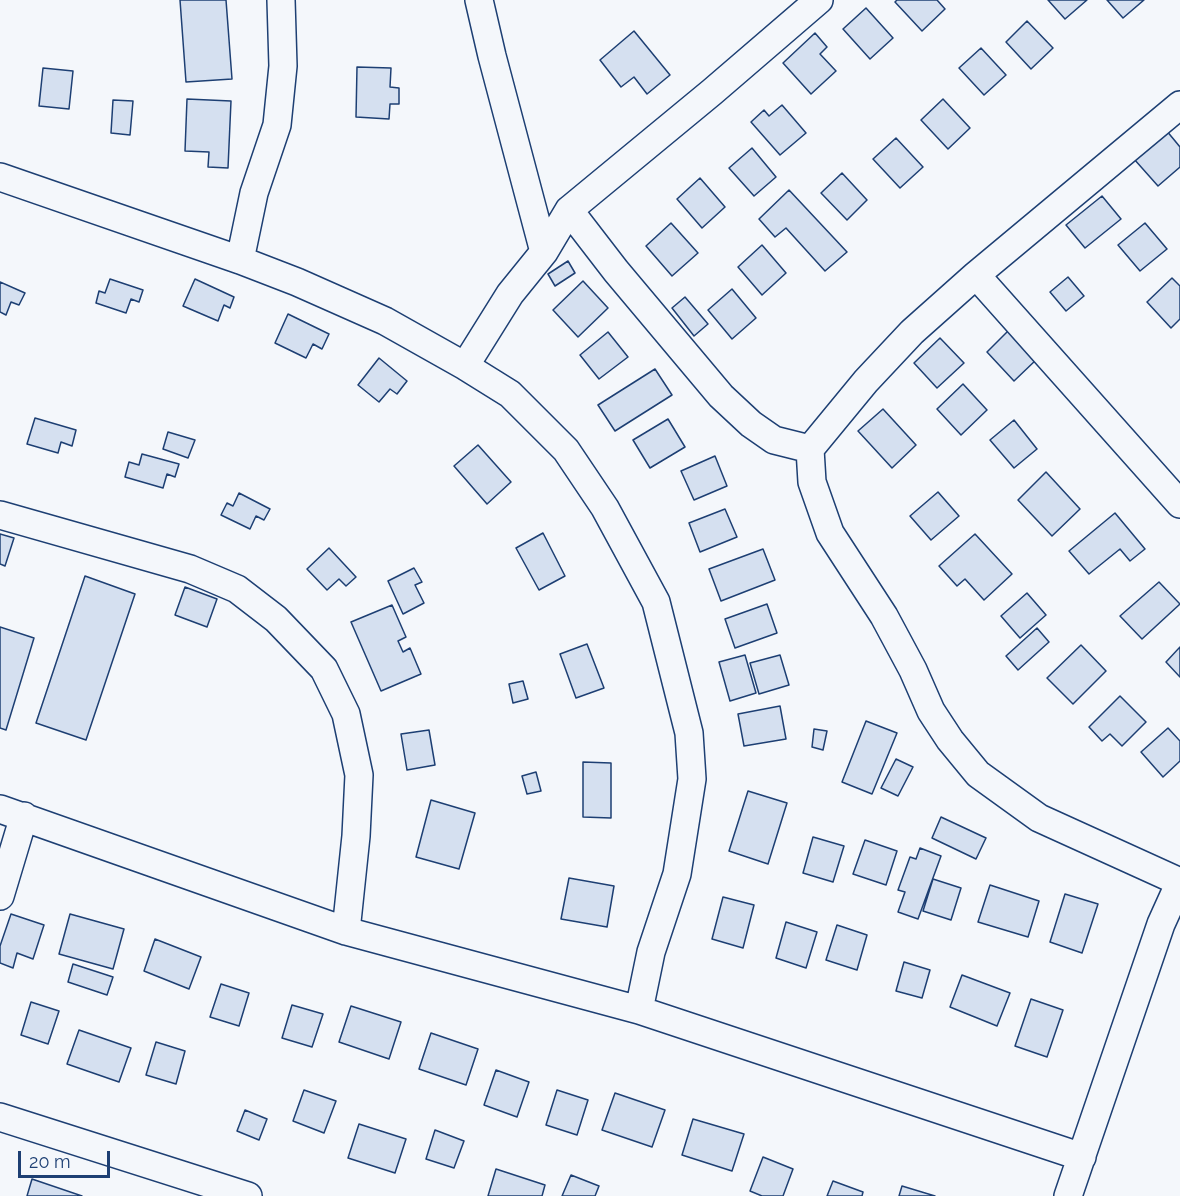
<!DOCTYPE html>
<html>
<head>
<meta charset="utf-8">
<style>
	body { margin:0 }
	#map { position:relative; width:1180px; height:1196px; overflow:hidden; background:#f4f7fb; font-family:Raleway,sans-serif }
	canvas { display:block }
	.scale { position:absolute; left:18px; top:1151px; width:92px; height:27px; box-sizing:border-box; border:3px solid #1d3f73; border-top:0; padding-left:8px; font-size:18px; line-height:21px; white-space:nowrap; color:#1d3f73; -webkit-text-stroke:4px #f4f7fb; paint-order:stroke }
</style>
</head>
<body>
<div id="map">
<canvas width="1180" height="1196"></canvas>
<div class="scale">20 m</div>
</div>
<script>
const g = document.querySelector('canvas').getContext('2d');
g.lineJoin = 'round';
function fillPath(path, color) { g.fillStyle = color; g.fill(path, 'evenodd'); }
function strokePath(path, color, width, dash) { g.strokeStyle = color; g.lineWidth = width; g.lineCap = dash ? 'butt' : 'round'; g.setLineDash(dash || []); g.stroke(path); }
const building = new Path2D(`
	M 180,0 L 226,0 L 232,79 L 186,82 Z
	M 897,0 L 937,0 L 945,9 L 922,31 L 895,2 Z
	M 1048,0 L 1087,0 L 1065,19 Z
	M 1107,0 L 1144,0 L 1123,18 Z
	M 866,8 L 893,38 L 870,59 L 843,29 Z
	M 1027,21 L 1053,48 L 1031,69 L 1006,42 Z
	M 634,31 L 670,75 L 647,94 L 634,77 L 621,87 L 600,60 Z
	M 815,33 L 827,47 L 820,54 L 836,71 L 811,94 L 783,63 Z
	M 981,48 L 1006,75 L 984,95 L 959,68 Z
	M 357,67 L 391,68 L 390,87 L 399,88 L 399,104 L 390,104 L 389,119 L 356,117 Z
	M 43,68 L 73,71 L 69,109 L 39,106 Z
	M 187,99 L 231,101 L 228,168 L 208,167 L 209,152 L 185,151 Z
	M 943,99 L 970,128 L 948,149 L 921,120 Z
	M 113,100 L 133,101 L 130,135 L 111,133 Z
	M 782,105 L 806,133 L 780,155 L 751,122 L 764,110 L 769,116 Z
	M 1166,130 L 1180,147 L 1180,167 L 1158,186 L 1134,159 Z
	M 896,138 L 923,167 L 900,188 L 873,159 Z
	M 752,148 L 776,177 L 754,196 L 729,168 Z
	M 842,173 L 867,200 L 847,220 L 821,193 Z
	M 700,178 L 725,207 L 702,228 L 677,199 Z
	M 789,190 L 847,252 L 825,271 L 786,228 L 775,237 L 759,219 Z
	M 1102,196 L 1121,219 L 1085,248 L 1066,225 Z
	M 671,223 L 698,253 L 672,276 L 646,246 Z
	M 1145,223 L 1167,249 L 1140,271 L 1118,245 Z
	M 762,245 L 786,273 L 762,295 L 738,267 Z
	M 568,261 L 575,273 L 555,286 L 548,274 Z
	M 1068,277 L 1084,296 L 1066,311 L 1050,292 Z
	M 1172,278 L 1180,286 L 1180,319 L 1171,328 L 1147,302 Z
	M 110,279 L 143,290 L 139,302 L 131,299 L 126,313 L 96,303 L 99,291 L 105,293 Z
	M 195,279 L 234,297 L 230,308 L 224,305 L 218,321 L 183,306 Z
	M 583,281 L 608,308 L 578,337 L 553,310 Z
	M 0,282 L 25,293 L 19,305 L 11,302 L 6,315 L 0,312 Z
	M 732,289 L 756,318 L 732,339 L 708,310 Z
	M 685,297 L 708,324 L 694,336 L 672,308 Z
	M 288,314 L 329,334 L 322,349 L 313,344 L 306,358 L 275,343 Z
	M 1010,329 L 1037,359 L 1014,381 L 987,352 Z
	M 608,332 L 628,357 L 599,379 L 580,355 Z
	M 940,338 L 964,363 L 937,388 L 914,363 Z
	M 379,358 L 407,381 L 397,394 L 390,389 L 379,402 L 358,385 Z
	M 655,369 L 672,395 L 615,431 L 598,405 Z
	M 963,384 L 987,410 L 961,435 L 937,409 Z
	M 883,409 L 916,445 L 892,468 L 858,431 Z
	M 35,418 L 76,430 L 72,446 L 61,442 L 58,453 L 27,444 Z
	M 668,419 L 685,447 L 650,468 L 633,440 Z
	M 1014,420 L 1037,449 L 1014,468 L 990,440 Z
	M 168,432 L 195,440 L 188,458 L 163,449 Z
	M 478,445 L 511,482 L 487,504 L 454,466 Z
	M 142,454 L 179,464 L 175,477 L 167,474 L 163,488 L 125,477 L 129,462 L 139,465 Z
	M 715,456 L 727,486 L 694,500 L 681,471 Z
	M 1046,472 L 1080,509 L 1052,536 L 1018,500 Z
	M 938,492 L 959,516 L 931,540 L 910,516 Z
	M 239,493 L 270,509 L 264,520 L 256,516 L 250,529 L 221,515 L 227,503 L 233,506 Z
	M 725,509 L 737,537 L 700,552 L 689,523 Z
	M 1115,513 L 1145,549 L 1130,561 L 1120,549 L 1089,574 L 1069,551 Z
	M 543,533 L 565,576 L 539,590 L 516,548 Z
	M 0,534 L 14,538 L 5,566 L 0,564 Z
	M 975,534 L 1012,574 L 984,600 L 965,579 L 957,586 L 939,566 Z
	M 329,548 L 356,577 L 346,586 L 339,579 L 327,590 L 307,569 Z
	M 763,549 L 775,580 L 721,601 L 709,569 Z
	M 414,568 L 422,582 L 415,585 L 424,603 L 403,614 L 388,581 Z
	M 85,576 L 135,594 L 86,740 L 36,723 Z
	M 1159,582 L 1180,604 L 1142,639 L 1120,616 Z
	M 185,587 L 217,599 L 207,627 L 175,615 Z
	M 1027,593 L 1046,615 L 1020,638 L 1001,616 Z
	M 767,604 L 777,633 L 735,648 L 725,619 Z
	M 392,605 L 406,637 L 398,641 L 403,652 L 410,648 L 421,674 L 381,691 L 351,622 Z
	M 0,627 L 34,638 L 6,730 L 0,728 Z
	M 1037,628 L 1049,642 L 1018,670 L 1006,656 Z
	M 587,644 L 604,688 L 576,698 L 560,654 Z
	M 1081,645 L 1106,671 L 1073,704 L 1047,678 Z
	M 1180,647 L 1180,677 L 1166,662 Z
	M 745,655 L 756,693 L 730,701 L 719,662 Z
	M 780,655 L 789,685 L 759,694 L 750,663 Z
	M 523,681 L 528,699 L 513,703 L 509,684 Z
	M 1120,696 L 1146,722 L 1122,746 L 1110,734 L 1102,741 L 1089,727 Z
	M 780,706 L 786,739 L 744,746 L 738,714 Z
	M 866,721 L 897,733 L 872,794 L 842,782 Z
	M 1168,728 L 1180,741 L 1180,761 L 1163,777 L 1141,752 Z
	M 814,729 L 827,731 L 823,750 L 812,747 Z
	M 429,730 L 435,765 L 407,770 L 401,734 Z
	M 896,759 L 913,767 L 898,796 L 881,788 Z
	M 583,762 L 611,763 L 611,818 L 583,817 Z
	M 536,772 L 541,791 L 527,794 L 522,776 Z
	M 748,791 L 787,803 L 768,864 L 729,851 Z
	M 431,800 L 475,813 L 459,869 L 416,857 Z
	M 941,817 L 986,838 L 976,859 L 932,838 Z
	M 813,837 L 844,846 L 833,882 L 803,873 Z
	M 865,840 L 897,851 L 886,885 L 853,874 Z
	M 920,848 L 941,856 L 918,919 L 898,912 L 905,892 L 898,890 L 910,857 L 916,859 Z
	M 569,878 L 614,886 L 607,927 L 561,919 Z
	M 933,879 L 961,888 L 951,920 L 923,911 Z
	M 990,885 L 1039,901 L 1028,937 L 978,922 Z
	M 1065,894 L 1098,904 L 1082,953 L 1050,942 Z
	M 723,897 L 754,905 L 743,948 L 712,939 Z
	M 11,914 L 44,925 L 33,959 L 17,953 L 13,968 L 0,963 L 0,946 Z
	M 70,914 L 124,929 L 113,969 L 59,954 Z
	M 786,922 L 817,932 L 806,968 L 776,958 Z
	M 837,925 L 867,935 L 857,970 L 826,960 Z
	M 155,939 L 201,957 L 189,989 L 144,971 Z
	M 904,962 L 930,970 L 922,998 L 896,991 Z
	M 73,964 L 113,977 L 107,995 L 68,982 Z
	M 962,975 L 1010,993 L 997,1026 L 950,1007 Z
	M 221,984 L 249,993 L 239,1026 L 210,1017 Z
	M 1031,999 L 1063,1010 L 1047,1057 L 1015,1046 Z
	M 31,1002 L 59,1011 L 48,1044 L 21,1035 Z
	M 292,1005 L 323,1014 L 312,1047 L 282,1038 Z
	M 351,1006 L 401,1022 L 389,1059 L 339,1042 Z
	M 79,1030 L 131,1048 L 119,1082 L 67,1064 Z
	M 431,1033 L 478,1049 L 466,1085 L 419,1069 Z
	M 156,1042 L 185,1051 L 176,1084 L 146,1075 Z
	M 496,1070 L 529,1082 L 517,1117 L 484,1105 Z
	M 304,1090 L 336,1101 L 324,1133 L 293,1121 Z
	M 557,1090 L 588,1100 L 577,1135 L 546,1125 Z
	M 615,1093 L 665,1110 L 652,1147 L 602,1130 Z
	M 245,1110 L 267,1119 L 259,1140 L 237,1131 Z
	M 693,1119 L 744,1134 L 732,1171 L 682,1155 Z
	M 359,1124 L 406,1139 L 395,1173 L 348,1158 Z
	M 435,1130 L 464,1141 L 454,1168 L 426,1159 Z
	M 763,1157 L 793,1169 L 783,1196 L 762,1196 L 750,1191 Z
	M 496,1169 L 545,1185 L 542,1196 L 488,1196 Z
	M 571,1175 L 599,1186 L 595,1196 L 562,1196 Z
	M 32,1179 L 82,1196 L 27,1196 Z
	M 833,1181 L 863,1192 L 862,1196 L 827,1196 Z
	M 902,1186 L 935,1196 L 899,1196 Z`);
const street = new Path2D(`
	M 479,0 L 492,56 L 544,252
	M 0,177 L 240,260 L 297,282 L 385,321 L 465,366 L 510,394 L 566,450 L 605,508 L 656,602 L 689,733 L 692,779 L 677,874 L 651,952 L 639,1010
	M 569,210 L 616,271 L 721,396 L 751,424 L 774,440 L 810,449
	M 240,260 L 254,193 L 277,125 L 283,66 L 281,0
	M 976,275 L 1180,504
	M 465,366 L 510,294 L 544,252 L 569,210 L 712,92 L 819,0
	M 0,515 L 190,569 L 237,589 L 276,619 L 324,669 L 346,714 L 359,775 L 356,836 L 346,931
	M 0,809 L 346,931 L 639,1010 L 1082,1157
	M 0,896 L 24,816
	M 0,1117 L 248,1196
	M 1068,1196 L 1161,924 L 1180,882 L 1039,818 L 978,774 L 950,740 L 931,711 L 913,670 L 884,616 L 830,533 L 812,482 L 810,449 L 866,381 L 912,332 L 976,275 L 1180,105`);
fillPath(building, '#d5e0f0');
strokePath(building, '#1d3f73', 1.5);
strokePath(street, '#1d3f73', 30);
strokePath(street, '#f4f7fb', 27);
</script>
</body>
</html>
